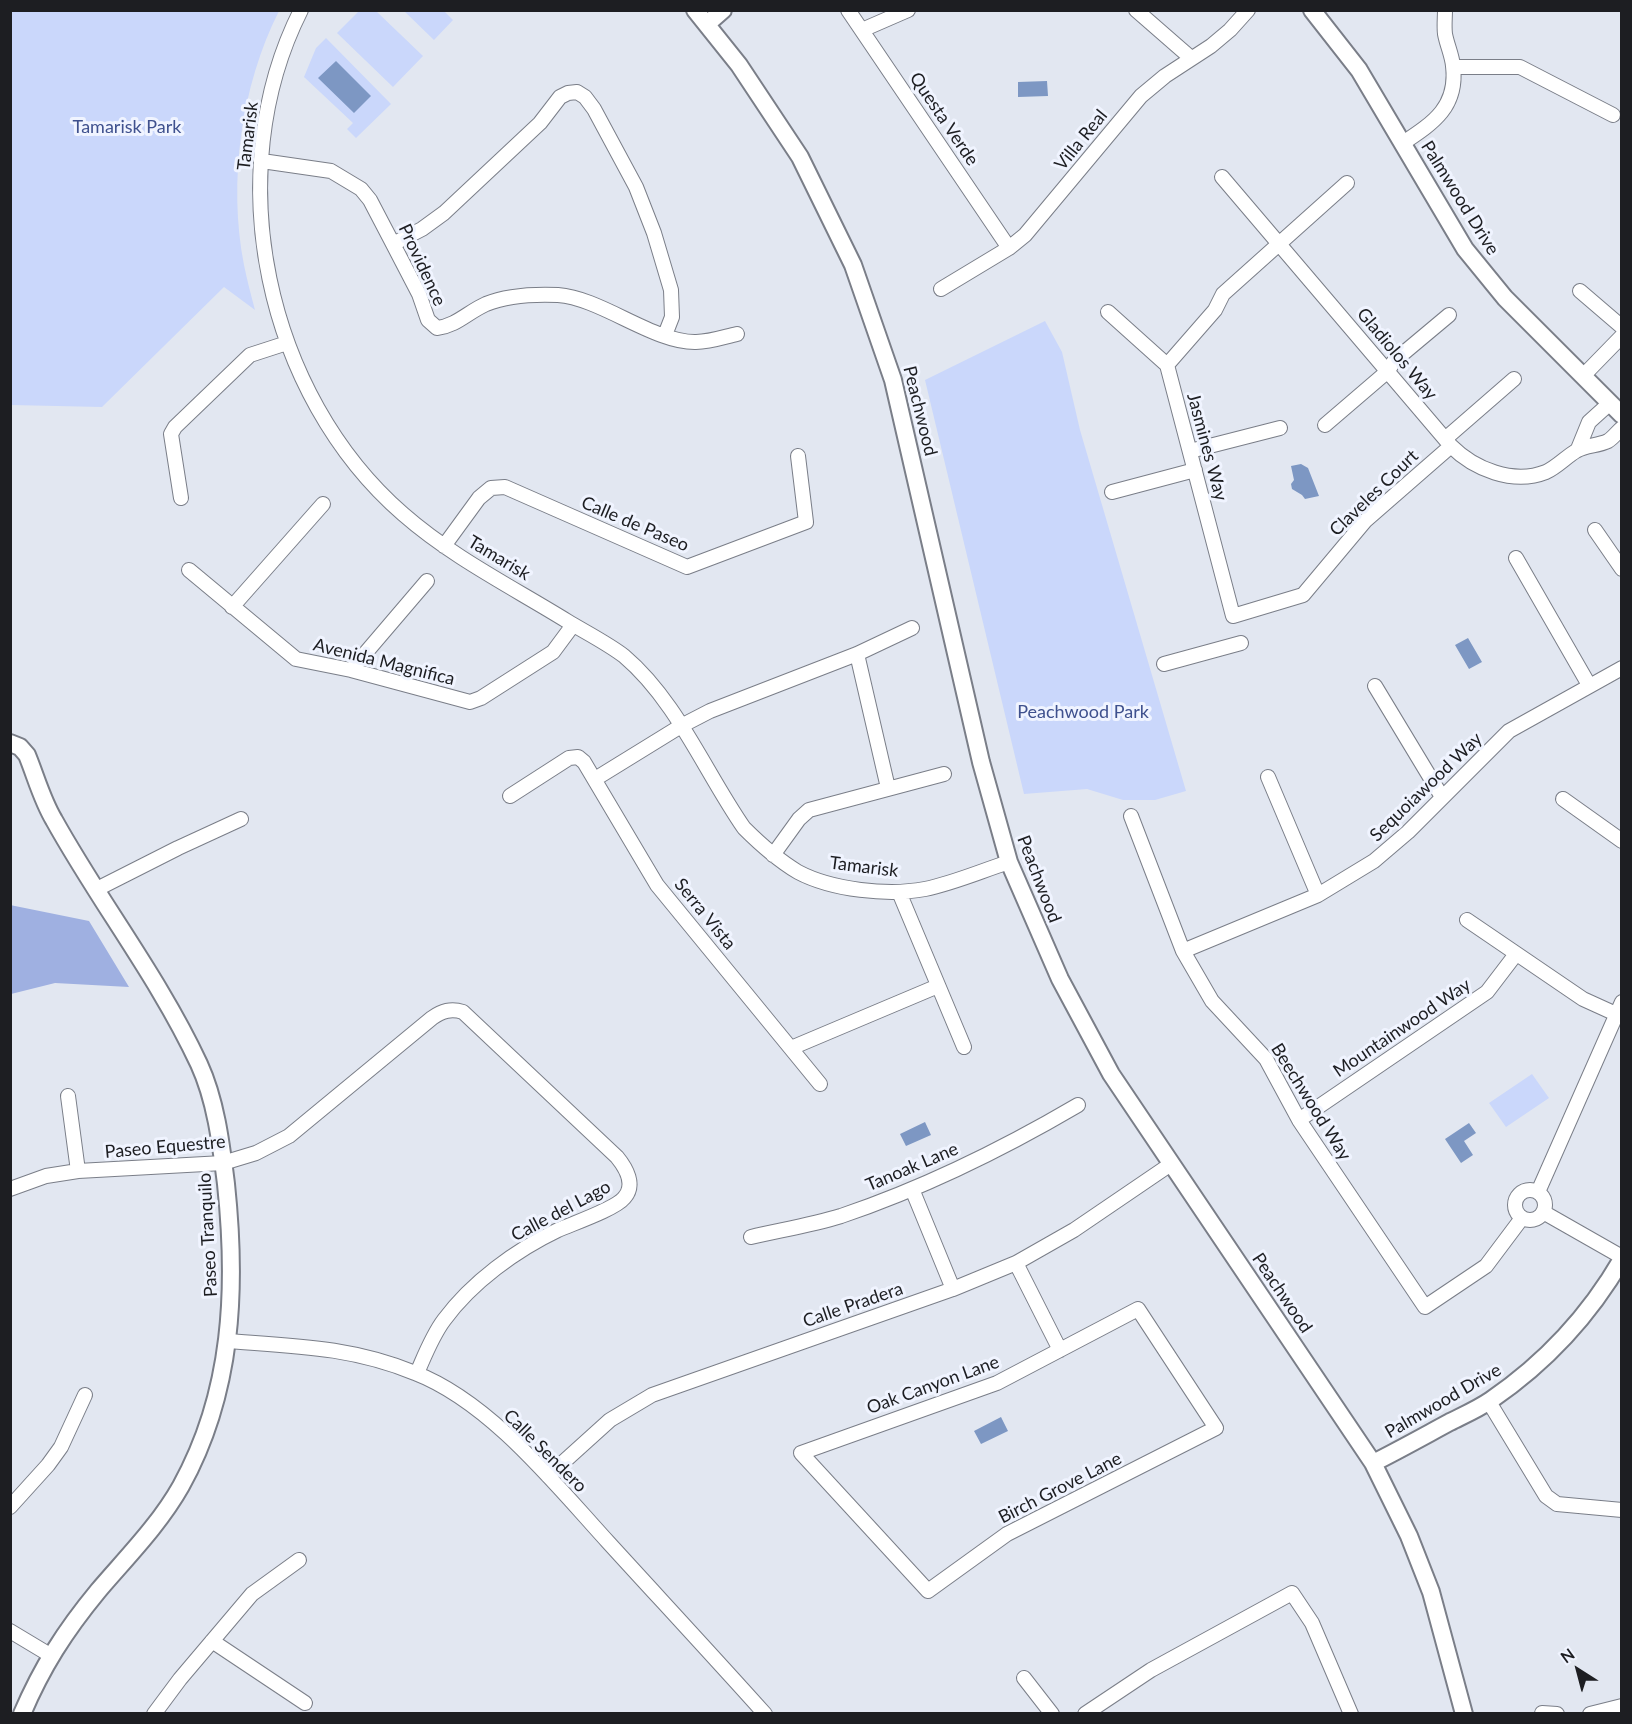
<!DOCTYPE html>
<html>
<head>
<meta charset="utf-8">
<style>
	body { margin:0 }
	#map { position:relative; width:1632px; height:1724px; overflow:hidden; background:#e2e7f1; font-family:Lato,sans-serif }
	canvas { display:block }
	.frame { position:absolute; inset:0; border:12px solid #1d1e22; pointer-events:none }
	.north { position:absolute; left:1548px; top:1640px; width:60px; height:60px; -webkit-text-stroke:4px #f0f4ff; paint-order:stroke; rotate:324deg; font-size:16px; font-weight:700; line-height:24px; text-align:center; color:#1d1e22 }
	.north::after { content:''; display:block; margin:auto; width:21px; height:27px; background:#1d1e22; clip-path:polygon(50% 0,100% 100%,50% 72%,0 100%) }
</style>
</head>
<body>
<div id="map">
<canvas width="1632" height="1724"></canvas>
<div class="frame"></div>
<div class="north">N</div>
</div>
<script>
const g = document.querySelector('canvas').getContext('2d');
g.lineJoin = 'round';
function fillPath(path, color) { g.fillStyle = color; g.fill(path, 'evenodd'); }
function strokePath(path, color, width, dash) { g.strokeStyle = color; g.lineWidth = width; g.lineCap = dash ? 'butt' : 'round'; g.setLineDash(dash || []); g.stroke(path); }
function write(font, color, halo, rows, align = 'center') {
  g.font = font + ' Lato,sans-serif'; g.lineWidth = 6; g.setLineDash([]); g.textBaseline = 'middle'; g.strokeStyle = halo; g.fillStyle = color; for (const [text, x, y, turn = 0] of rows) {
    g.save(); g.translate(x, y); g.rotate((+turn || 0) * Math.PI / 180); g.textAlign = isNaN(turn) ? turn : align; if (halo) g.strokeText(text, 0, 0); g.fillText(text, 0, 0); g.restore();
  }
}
const green = new Path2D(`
	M 11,10 L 279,11 C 241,86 228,182 244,265 C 247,280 251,295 255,310 L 224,287 L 102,407 L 11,405 Z
	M 359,11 L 376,11 L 423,56 L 393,87 L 337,33 Z
	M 404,11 L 444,11 L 453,20 L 434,40 Z
	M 326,38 L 391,104 L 356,138 L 347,129 L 353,123 L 304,77 L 316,48 Z
	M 1045,321 L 1062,352 L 1080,430 L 1186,791 L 1155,800 L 1123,800 L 1087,789 L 1024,794 L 925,380 Z
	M 1532,1074 L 1549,1098 L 1506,1127 L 1489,1103 Z`);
const forest = new Path2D(`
	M 10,905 L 89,921 L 129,987 L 55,983 L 11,994 Z`);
const water = new Path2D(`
	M 336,61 L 371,96 L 354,113 L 318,78 Z
	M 1047,81 L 1048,96 L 1018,97 L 1018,82 Z
	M 1301,464 L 1308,468 L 1319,496 L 1305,499 L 1302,495 L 1292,489 L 1291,484 L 1294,480 L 1291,466 Z
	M 1468,638 L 1482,662 L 1469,669 L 1455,645 Z
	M 925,1122 L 931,1135 L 906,1146 L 900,1134 Z
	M 1469,1123 L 1476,1133 L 1464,1141 L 1473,1155 L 1461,1163 L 1445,1139 Z
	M 1001,1417 L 1008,1431 L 981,1444 L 974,1431 Z`);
const minor = new Path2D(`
	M 301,10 C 218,174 266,395 403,514 C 452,557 512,587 567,621 C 585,632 607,643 624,656 C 677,701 705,772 744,828 C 761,845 778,860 798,872 C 832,890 888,896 925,889 C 954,883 981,871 1009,862
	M 848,10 L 1009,248
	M 1136,10 L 1191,58
	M 862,30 L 908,10
	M 1453,67 L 1520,67 L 1613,115
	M 1403,143 C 1433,123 1458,107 1453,66 C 1452,55 1447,45 1445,34 C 1444,26 1445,18 1445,10
	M 262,161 L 331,171 L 361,189 L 370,200 L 393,244 L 419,294 L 428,320 L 437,328 C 456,326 468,312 486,304 C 508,295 534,294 558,295 C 601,298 654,343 696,342 C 710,342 724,337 737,334
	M 1222,177 L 1451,446 C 1474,469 1513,485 1546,472 C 1557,467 1566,457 1576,451 C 1585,445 1598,446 1608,441 C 1613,438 1617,432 1622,428
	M 393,244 L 422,229 L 444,213 L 540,123 L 560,97 L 568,93 L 577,92 L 585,97 L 594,109 L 636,187 L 654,233 L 671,290 L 672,317 L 665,335
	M 941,289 L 1009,248 L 1025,235 L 1141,96 L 1165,76 L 1211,46 L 1230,30 L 1248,10
	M 1580,291 L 1622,327
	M 1108,312 L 1167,365 L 1233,616 L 1303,595 L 1365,521 L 1451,446
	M 1167,365 L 1215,310 L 1223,294 L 1347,183
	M 1583,376 L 1622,336
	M 1325,425 L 1388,371 L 1394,361 L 1449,315
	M 1445,439 L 1514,379
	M 1578,449 L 1589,422 L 1610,403
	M 1190,451 L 1280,428
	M 1112,492 L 1195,470
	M 181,498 L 171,434 L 175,427 L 250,355 L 287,343
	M 1595,530 L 1622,569
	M 444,546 L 479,498 L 491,488 L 505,487 L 687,567 L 806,522 L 798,456
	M 1516,558 L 1589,685
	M 189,570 L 296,659 L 351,670 L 470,702 L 481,698 L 553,652 L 573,625
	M 232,607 L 323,504
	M 857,654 L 888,788
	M 1164,664 L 1241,643
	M 351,670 L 427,581
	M 1375,686 L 1442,797
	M 1268,777 L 1318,895
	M 595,779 L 681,726 L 710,711 L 857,654 L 912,628
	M 510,796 L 569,758 L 578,757 L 584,762 L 657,885 L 820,1084
	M 1563,799 L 1622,841
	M 1131,816 L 1183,951 L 1212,1001 L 1266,1059 L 1299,1120 L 1425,1307 L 1486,1266 L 1522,1218
	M 773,855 L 799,819 L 809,810 L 944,774
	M 97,889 L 178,848 L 241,819
	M 899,892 L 964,1047
	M 1467,920 L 1583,999 L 1616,1014
	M 1183,951 L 1318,895 L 1374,861 L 1408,832 L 1509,731 L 1622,668
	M 791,1048 L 938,986
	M 68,1096 L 78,1171
	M 1299,1120 L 1487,992 L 1516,954
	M 10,1189 L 46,1176 L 78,1171 L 223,1163 L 256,1153 L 289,1136 L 432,1018 C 442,1011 451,1008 463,1012 L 617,1157 C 626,1168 636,1185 624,1198 C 615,1209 574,1223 558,1230 C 516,1250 472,1282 444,1320 C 432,1336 425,1355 417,1373
	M 912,1189 L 953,1289
	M1515 1205a15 15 0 1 1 30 0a15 15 0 1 1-30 0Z
	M 1538,1192 L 1622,1002
	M 1543,1212 L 1622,1257
	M 751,1237 C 781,1230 812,1225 841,1216 C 924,1188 1003,1149 1078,1105
	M 1016,1263 L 1060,1350
	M 1138,1309 L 1216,1428 L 1007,1534 L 928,1591 L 801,1453 L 997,1383 Z
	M 228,1341 C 295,1346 352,1347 415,1373 C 490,1402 555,1484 608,1542 C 660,1599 713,1656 765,1714
	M 1489,1402 L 1546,1496 L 1557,1504 L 1622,1510
	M 548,1476 L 610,1420 L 652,1395 L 953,1289 L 1016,1263 L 1074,1230 L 1171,1164
	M 10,1507 L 48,1465 L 61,1447 L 85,1395
	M 10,1631 L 50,1655
	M 212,1641 L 305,1703
	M 1024,1678 L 1052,1714
	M 1542,1713 L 1557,1714
	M 154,1714 L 180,1679 L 252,1594 L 299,1560
	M 1085,1714 L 1151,1670 L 1292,1593 L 1312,1623 L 1351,1714
	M 1590,1714 L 1622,1706`);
const tertiary = new Path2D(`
	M 695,10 L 739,65 L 800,157 L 853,265 L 893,380 L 981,762 L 1009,862 L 1060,979 L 1111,1074 L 1373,1463 L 1409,1536 L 1431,1592 L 1464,1714
	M 1312,10 L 1359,70 L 1465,249 L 1505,298 L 1622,415
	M 707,24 L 723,10
	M 10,743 L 20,747 L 27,755 C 36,777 42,800 54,820 C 100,903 159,978 199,1064 C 216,1101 221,1144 226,1184 C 237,1288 233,1392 181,1486 C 159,1525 127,1557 98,1591 C 65,1631 42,1667 22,1714
	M 1373,1463 C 1399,1450 1424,1436 1450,1422 C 1464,1415 1478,1409 1491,1400 C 1545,1363 1589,1316 1622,1259`);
const streetNames = [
	["Questa Verde",944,119,56],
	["Tamarisk",248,136,-83],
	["Villa Real",1081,140,-51],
	["Palmwood Drive",1460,198,58],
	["Providence",422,265,65],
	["Gladiolos Way",1397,354,50],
	["Peachwood",920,411,76],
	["Jasmines Way",1207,447,75],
	["Claveles Court",1374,493,-44],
	["Calle de Paseo",635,524,23],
	["Tamarisk",499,558,31],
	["Avenida Magnifica",384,662,14],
	["Sequoiawood Way",1426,787,-44],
	["Tamarisk",864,867,7],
	["Peachwood",1039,879,69],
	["Serra Vista",705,914,51],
	["Mountainwood Way",1402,1028,-34],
	["Beechwood Way",1311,1102,58],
	["Paseo Equestre",165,1147,-5],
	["Tanoak Lane",912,1167,-23],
	["Calle del Lago",561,1211,-28],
	["Paseo Tranquilo",208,1235,-93],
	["Peachwood",1282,1293,56],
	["Calle Pradera",853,1305,-19],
	["Oak Canyon Lane",933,1385,-20],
	["Palmwood Drive",1443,1401,-30],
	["Calle Sendero",545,1451,45],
	["Birch Grove Lane",1060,1488,-27]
];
const parkNames = [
	["Tamarisk Park",127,127],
	["Peachwood Park",1083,712]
];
fillPath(green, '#cad7fb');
fillPath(forest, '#9fb0e1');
fillPath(water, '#7d97c3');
strokePath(minor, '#7a7e88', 16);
strokePath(tertiary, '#7a7e88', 20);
strokePath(minor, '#fff', 14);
strokePath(tertiary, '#fff', 16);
write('18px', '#1d1e22', '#f0f4ff', streetNames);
write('18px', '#3f518e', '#f0f4ff', parkNames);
</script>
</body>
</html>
